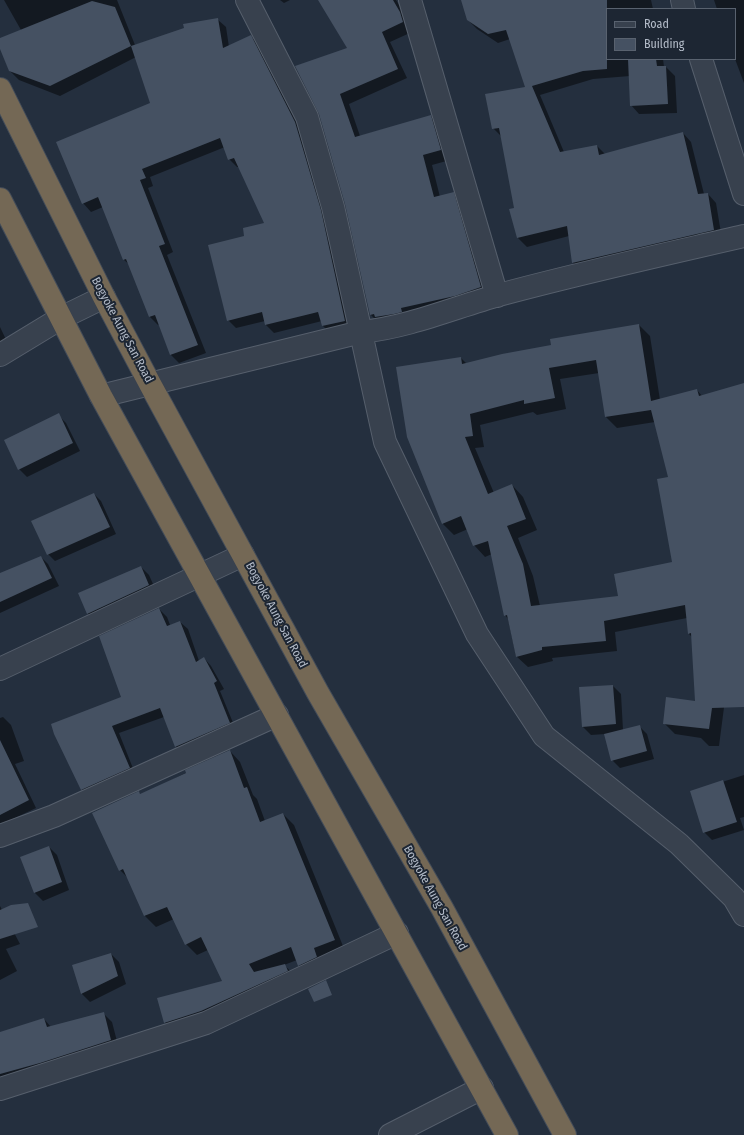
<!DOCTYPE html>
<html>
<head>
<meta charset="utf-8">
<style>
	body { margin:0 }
	#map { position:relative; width:744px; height:1135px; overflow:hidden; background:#242f3e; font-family:"Fira Sans Condensed",sans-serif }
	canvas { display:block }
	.legend { position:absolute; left:606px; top:8px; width:130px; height:52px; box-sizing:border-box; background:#1d2633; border:1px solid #59626f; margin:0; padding:5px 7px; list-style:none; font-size:12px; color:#b4bcc9 }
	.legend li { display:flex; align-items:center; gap:8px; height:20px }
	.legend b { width:20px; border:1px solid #59626f }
</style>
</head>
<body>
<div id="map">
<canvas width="744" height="1135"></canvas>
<ul class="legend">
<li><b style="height:5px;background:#38414e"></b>Road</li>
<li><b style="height:11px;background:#455162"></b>Building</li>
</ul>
</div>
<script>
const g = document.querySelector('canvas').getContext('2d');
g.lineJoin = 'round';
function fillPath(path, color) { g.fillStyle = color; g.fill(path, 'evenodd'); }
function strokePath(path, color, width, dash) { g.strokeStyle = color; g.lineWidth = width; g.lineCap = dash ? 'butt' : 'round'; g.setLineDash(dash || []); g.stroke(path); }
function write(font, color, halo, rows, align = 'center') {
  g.font = font + ' "Fira Sans Condensed",sans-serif'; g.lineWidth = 4; g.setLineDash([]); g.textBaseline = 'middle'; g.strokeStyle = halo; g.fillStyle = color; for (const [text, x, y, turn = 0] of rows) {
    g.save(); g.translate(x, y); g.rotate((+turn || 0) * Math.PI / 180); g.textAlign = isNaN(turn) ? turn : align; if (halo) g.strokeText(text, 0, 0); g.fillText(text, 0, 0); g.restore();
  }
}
const shadow = new Path2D(`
	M 4,0 L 117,0 L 135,45 L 217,19 L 226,27 L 229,47 L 250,36 L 259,44 L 303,131 L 353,329 L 331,334 L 322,325 L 322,321 L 274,333 L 266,325 L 265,321 L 236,328 L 228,320 L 246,237 L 266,224 L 239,167 L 237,167 L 229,159 L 225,147 L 150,177 L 153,186 L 148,188 L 173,252 L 167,255 L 206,353 L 179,363 L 171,355 L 160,324 L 158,325 L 150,317 L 130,265 L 124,260 L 103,207 L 91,212 L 83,203 L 151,104 L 136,57 L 60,96 L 19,80 L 9,70 L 0,47 L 0,39 L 21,30 Z
	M 280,0 L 290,0 L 284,3 Z
	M 319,0 L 396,0 L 410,22 L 412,32 L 390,42 L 407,78 L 349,104 L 360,136 L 431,116 L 440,126 L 450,160 L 432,165 L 440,197 L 453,194 L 463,203 L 490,297 L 380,324 L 371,315 L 346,204 L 320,113 L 348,49 Z
	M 462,0 L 651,0 L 653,9 L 607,9 L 607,59 L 663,59 L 664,67 L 666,67 L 675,76 L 677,113 L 639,114 L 631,105 L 630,76 L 593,79 L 540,95 L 564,152 L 597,146 L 605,154 L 683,133 L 691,142 L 704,194 L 708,194 L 716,203 L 722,239 L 582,272 L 573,263 L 569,236 L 527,247 L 518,238 L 515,209 L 502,137 L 493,128 L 526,88 L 510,39 L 498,43 L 477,29 L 468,20 Z
	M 714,0 L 744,0 L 744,83 L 735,59 L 735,9 L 717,9 Z
	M 639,325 L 650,336 L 660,400 L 697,390 L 702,396 L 744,384 L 744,664 L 726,692 L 719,746 L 709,746 L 701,738 L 675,734 L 664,723 L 696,702 L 692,637 L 689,634 L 687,618 L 615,632 L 617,651 L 552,658 L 553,661 L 528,667 L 516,656 L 508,619 L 505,615 L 492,554 L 485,557 L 474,545 L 468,529 L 454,535 L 443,524 L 408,436 L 461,358 L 467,364 L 552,346 ZM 599,373 L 606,417 L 617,428 L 655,422 L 669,478 L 673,563 L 619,597 L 540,606 L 533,576 L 518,538 L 537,530 L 523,497 L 512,485 L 494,493 L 475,448 L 484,447 L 480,425 L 533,412 L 537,415 L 566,409 L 560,379 Z
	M 0,327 L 12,352 L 0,363 Z
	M 58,415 L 66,423 L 80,451 L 27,477 L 19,469 Z
	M 94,494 L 101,501 L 116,534 L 55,561 L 48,554 Z
	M 41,557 L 48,564 L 59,586 L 0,613 L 0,574 Z
	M 141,567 L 149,575 L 157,593 L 96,622 L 88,614 L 79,593 Z
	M 159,609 L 167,617 L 170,625 L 180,622 L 188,629 L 199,661 L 204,658 L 211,666 L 224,689 L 220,691 L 236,730 L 184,754 L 176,747 L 164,717 L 119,733 L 136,776 L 89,797 L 82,790 Z
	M 613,686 L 621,694 L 623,730 L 639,726 L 647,734 L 654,759 L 620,768 L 612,760 L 605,734 L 591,735 L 583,727 L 580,688 Z
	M 3,717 L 11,725 L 24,761 L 15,764 L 36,808 L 0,825 L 0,718 Z
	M 230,751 L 240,762 L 253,795 L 257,799 L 265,821 L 283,814 L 294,825 L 345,951 L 310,976 L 299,965 L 297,960 L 284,965 L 296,976 L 176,1033 L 165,1023 L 161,1007 L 224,981 L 208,950 L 197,955 L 186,944 L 174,919 L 156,927 L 145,916 L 129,879 L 120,870 L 139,792 L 141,795 Z
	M 744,775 L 744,817 L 740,818 L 744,830 L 712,840 L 704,832 L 691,792 Z
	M 49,847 L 57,855 L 69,890 L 43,901 L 35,893 L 21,858 Z
	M 0,906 L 20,944 L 6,949 L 17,971 L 0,980 Z
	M 111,954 L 119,962 L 126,984 L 90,1002 L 82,994 L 73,966 Z
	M 103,1013 L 112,1022 L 119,1049 L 0,1085 L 0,1033 L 44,1019 L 51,1027 Z`);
const building = new Path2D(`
	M 318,0 L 393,0 L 400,12 L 403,22 L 382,32 L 398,69 L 340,94 L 355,137 L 431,115 L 441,150 L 423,155 L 434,197 L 454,192 L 481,287 L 455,296 L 401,308 L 402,312 L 394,314 L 375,317 L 374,314 L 370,315 L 345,204 L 319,114 L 295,66 L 347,48 Z
	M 461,0 L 607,0 L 607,69 L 583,71 L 532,86 L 560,152 L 597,145 L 599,155 L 683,132 L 698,194 L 708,193 L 714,230 L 572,263 L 567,226 L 517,238 L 509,209 L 514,208 L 499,128 L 492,129 L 485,94 L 525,87 L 506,30 L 488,34 L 467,20 Z
	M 92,1 L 115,7 L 131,46 L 50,86 L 9,71 L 0,49 L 0,38 Z
	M 218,18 L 223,48 L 251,35 L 295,122 L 321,210 L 345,321 L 322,326 L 318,312 L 265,325 L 262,312 L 227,321 L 208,245 L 244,236 L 243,228 L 264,223 L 234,158 L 228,160 L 220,138 L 142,169 L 146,178 L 140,180 L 165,244 L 159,246 L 198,345 L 170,355 L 155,315 L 149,317 L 126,259 L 123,260 L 98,197 L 82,204 L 56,142 L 150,103 L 131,46 L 184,28 L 183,24 Z
	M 628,59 L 656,59 L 657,66 L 666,66 L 668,104 L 630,106 Z
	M 639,324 L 651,401 L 697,389 L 699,396 L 744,383 L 744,707 L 712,708 L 709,729 L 663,724 L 666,697 L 695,701 L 691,633 L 688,634 L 685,605 L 604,621 L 606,641 L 542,647 L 542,650 L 516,657 L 507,615 L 504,616 L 488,541 L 473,546 L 461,516 L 442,524 L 407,437 L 396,367 L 461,357 L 462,364 L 502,354 L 551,345 L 550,339 ZM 596,360 L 605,417 L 651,410 L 668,477 L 657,479 L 672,562 L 614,574 L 618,596 L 531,606 L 523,564 L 507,526 L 526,519 L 512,484 L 488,494 L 465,437 L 473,436 L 470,414 L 524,400 L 524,404 L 555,398 L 549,368 Z
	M 59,413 L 73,443 L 18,470 L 4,440 Z
	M 94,493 L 110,527 L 47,555 L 31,521 Z
	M 41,556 L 52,578 L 0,602 L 0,573 Z
	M 141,566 L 149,585 L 87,614 L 78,593 Z
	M 159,608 L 167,626 L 180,621 L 196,662 L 204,657 L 217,681 L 214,683 L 230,723 L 175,747 L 160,708 L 112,726 L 130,768 L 81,790 L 54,734 L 51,724 L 121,697 L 99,636 Z
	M 613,685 L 616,724 L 582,727 L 579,687 Z
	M 640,725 L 647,751 L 611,761 L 604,734 Z
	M 0,740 L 29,800 L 0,815 Z
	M 230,750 L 244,788 L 247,787 L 260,822 L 283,813 L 335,940 L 314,948 L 317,957 L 298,966 L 291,947 L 249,964 L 254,972 L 285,964 L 288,971 L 201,1011 L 164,1023 L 157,998 L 222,981 L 201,937 L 185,945 L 167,907 L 144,916 L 123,869 L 119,871 L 92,813 L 139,791 L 140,794 L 186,773 L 185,770 Z
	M 723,780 L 737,822 L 703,833 L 690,791 Z
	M 49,846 L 62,882 L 34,893 L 20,857 Z
	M 28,903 L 38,927 L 0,939 L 0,910 L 11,905 Z
	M 111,953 L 118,976 L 81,994 L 72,965 Z
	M 326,980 L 332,995 L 314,1002 L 308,989 Z
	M 104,1012 L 111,1040 L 40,1063 L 0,1074 L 0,1032 L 44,1018 L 47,1027 Z`);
const street = new Path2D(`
	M 247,0 L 307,117 L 333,207 L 341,242 L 385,442 L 477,634 L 544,736 L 679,844 L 734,898 L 744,915
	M 410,0 L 497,296
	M 682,0 L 684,9
	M 701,59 L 744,194
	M 0,355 L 61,318 L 104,297
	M 101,396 L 361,332 C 409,327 453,308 499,295 C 580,273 662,255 744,236
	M 0,669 L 243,555
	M 0,836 L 54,816 L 277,715
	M 0,1089 L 206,1023 L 397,933
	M 390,1135 L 482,1088`);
const highway = new Path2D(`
	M 0,89 L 104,297 L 150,384 L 318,693 L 442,908 L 565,1135
	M 0,199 L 101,396 L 507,1135`);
const streetNames = [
	["Bogyoke Aung San Road",122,330,62],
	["Bogyoke Aung San Road",276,615,62],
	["Bogyoke Aung San Road",435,898,61]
];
fillPath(shadow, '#0007');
fillPath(building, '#455162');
strokePath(street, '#565f6c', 24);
strokePath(highway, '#434c59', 24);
strokePath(street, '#38414e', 22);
strokePath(highway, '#746855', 22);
write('12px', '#b4bcc9', '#1d2633', streetNames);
</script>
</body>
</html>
